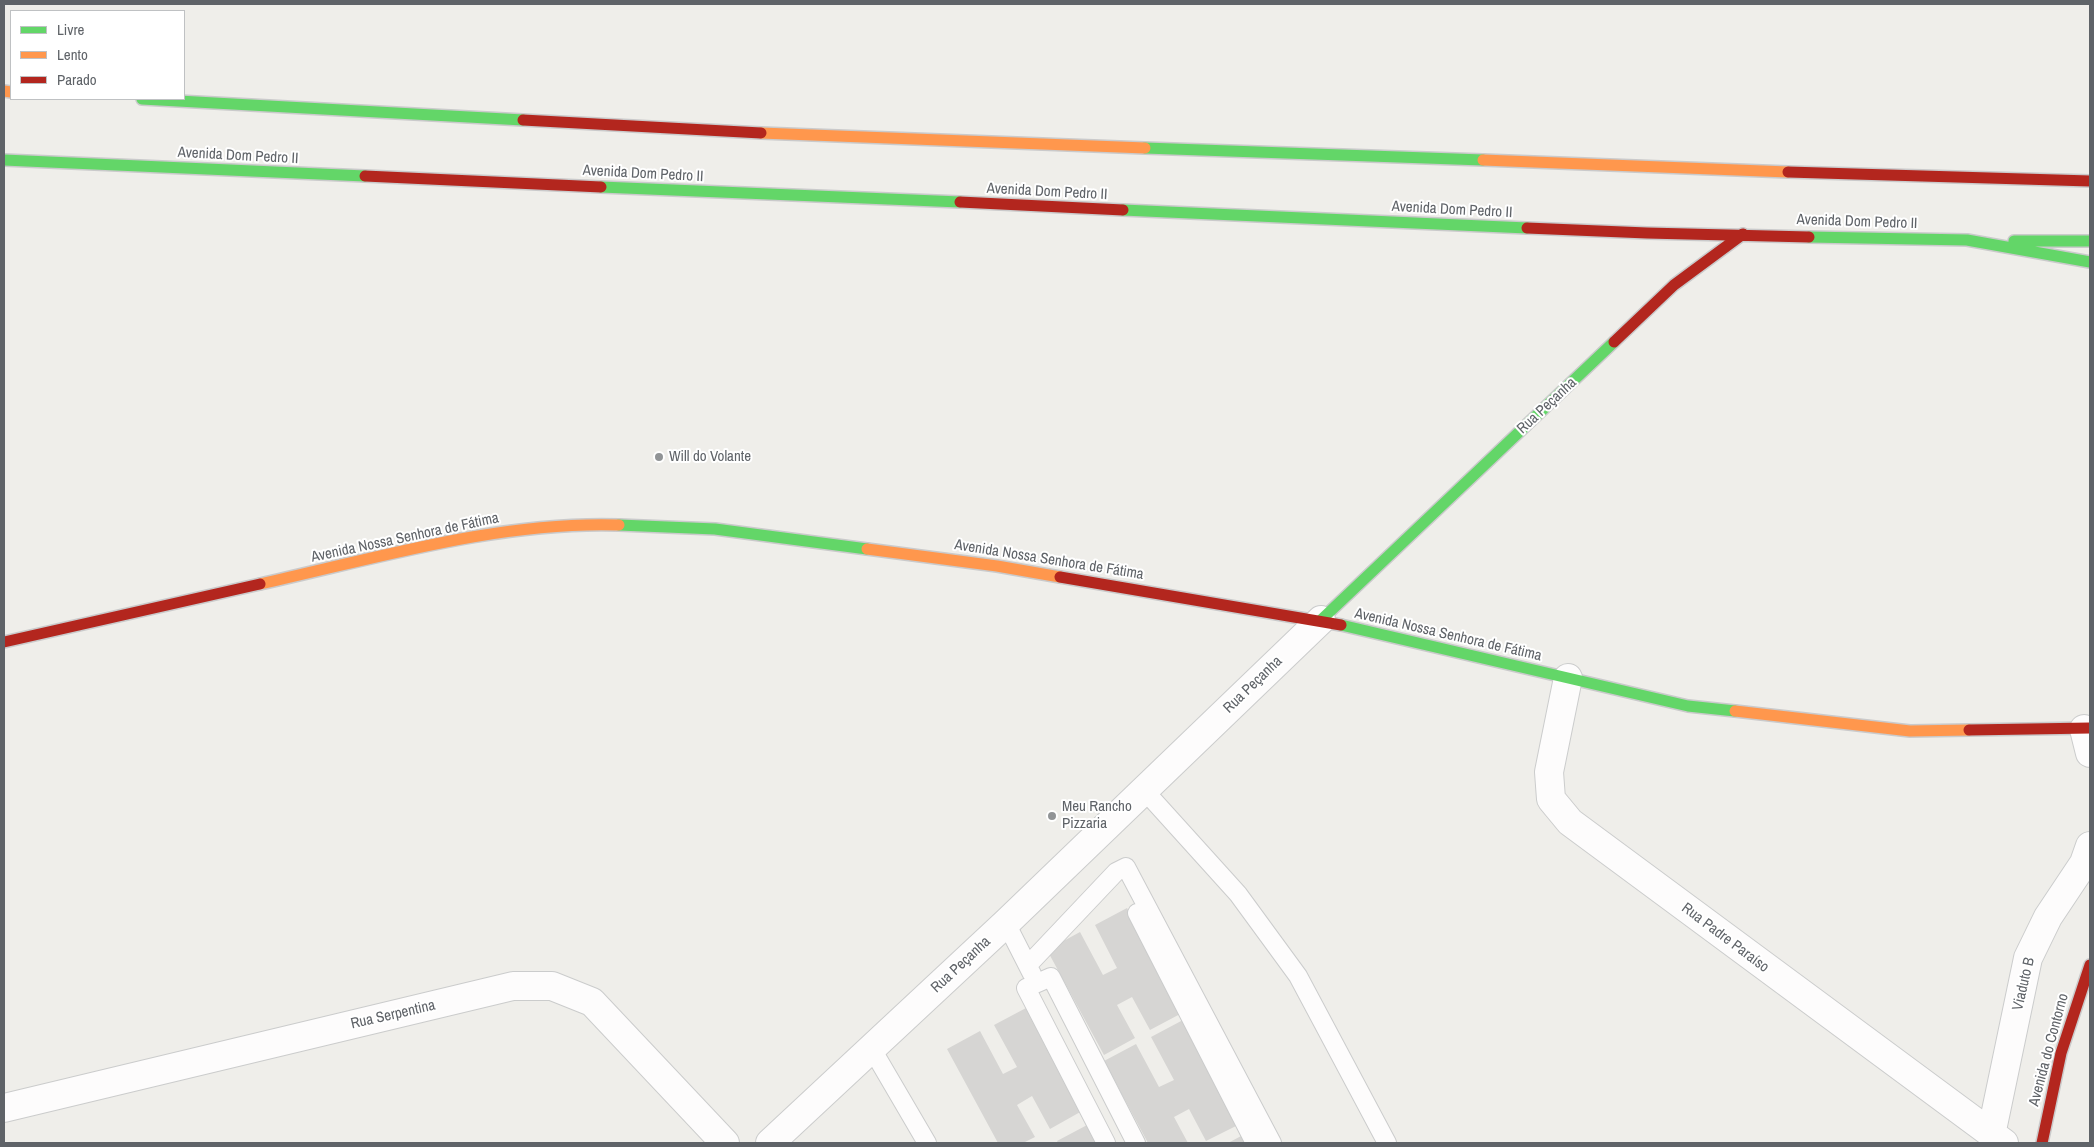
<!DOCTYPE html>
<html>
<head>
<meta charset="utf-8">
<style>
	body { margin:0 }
	#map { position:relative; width:2094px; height:1147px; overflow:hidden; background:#efeeea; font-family:"Archivo Narrow",sans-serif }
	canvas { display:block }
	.frame { position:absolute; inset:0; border:5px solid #5f6368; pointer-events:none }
	.legend { position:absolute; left:10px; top:10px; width:175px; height:90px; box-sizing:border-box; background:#fff; border:1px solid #bfc1c3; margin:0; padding:6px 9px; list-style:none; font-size:15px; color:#5f6368 }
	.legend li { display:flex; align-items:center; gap:10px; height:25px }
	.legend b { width:25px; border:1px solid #bfc1c3 }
</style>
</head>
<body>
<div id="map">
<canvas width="2094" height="1147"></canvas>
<div class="frame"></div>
<ul class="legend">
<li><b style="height:6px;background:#63d668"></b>Livre</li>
<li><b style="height:6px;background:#ff974d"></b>Lento</li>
<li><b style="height:6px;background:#b3261e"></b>Parado</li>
</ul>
</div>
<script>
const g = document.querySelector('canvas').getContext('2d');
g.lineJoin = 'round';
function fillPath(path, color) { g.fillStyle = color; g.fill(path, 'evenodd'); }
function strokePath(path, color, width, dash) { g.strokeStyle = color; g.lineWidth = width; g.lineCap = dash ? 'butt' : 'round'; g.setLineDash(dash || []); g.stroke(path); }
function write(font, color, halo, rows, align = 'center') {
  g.font = font + ' "Archivo Narrow",sans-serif'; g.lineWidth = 4; g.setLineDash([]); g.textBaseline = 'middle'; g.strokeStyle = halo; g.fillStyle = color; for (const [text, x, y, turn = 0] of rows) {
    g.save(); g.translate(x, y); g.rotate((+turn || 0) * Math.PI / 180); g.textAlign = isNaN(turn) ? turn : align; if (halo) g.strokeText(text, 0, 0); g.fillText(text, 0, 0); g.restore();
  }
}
const building = new Path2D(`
	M 1127,908 L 1182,1013 L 1150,1030 L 1132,997 L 1117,1005 L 1135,1038 L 1104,1055 L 1047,950 L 1080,932 L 1103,975 L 1117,968 L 1095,925 Z
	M 1026,1008 L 1082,1111 L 1050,1129 L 1032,1096 L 1017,1105 L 1035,1137 L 1023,1143 L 998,1143 L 947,1049 L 980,1031 L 1003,1074 L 1017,1067 L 994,1025 Z
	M 1183,1020 L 1238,1125 L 1206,1141 L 1189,1109 L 1174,1117 L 1188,1143 L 1148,1143 L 1104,1061 L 1136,1044 L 1159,1087 L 1174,1080 L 1151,1037 Z
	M 1089,1124 L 1099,1143 L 1058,1143 L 1057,1141 Z
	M 1243,1135 L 1247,1143 L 1228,1143 Z`);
const lane = new Path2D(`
	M 1144,790 L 1238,894 L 1298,976 L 1387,1143
	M 1137,913 L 1255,1143
	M 1006,923 L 1032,974
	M 1028,965 L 1116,872 L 1126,867 L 1272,1143
	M 872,1049 L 927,1143
	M 1106,1143 L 1026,988 L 1051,977 L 1136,1143`);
const street = new Path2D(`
	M 1568,678 L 1549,772 L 1551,799 L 1570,822 L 2004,1143
	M 2084,729 L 2090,753
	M 4,1108 L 513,986 L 552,986 L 592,1002 L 725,1143
	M 1991,1135 L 2028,958 L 2048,917 L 2084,863 L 2090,846
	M 770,1143 L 1006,923 L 1321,620`);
const fast = new Path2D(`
	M 142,99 L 523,120
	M 1145,148 L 1483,160
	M 4,160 L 365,176
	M 601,187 L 960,202
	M 1123,210 L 1527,228
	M 1809,237 L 1967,240 L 2090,262
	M 2014,241 L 2090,241
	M 619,525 L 715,529 L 867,549
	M 1321,620 L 1614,342
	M 1341,625 L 1688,706 L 1735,711`);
const slow = new Path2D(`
	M 4,91 L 11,92
	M 761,133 L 1145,148
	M 1483,160 L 1788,172
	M 867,549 L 997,566 L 1060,577
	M 260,584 C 377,558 499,521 619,525
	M 1735,711 L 1910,731 L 1969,730`);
const jam = new Path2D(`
	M 523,120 L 761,133
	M 1788,172 L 2090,181
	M 365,176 L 601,187
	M 960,202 L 1123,210
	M 1527,228 L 1647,233 L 1809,237
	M 1614,342 L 1674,285 L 1743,234
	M 1060,577 L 1341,625
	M 4,642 L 260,584
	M 1969,730 L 2090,728
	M 2042,1143 L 2061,1053 L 2090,965`);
const markers = [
	[659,457,5,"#919496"],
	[1052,816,5,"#919496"]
];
const streetNames = [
	["Avenida Dom Pedro II",238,156,3],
	["Avenida Dom Pedro II",643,174,3],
	["Avenida Dom Pedro II",1047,192,3],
	["Avenida Dom Pedro II",1452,210,3],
	["Avenida Dom Pedro II",1857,222,2],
	["Rua Peçanha",1547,406,-43],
	["Avenida Nossa Senhora de Fátima",405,538,-12],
	["Avenida Nossa Senhora de Fátima",1049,560,9],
	["Avenida Nossa Senhora de Fátima",1448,635,13],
	["Rua Peçanha",1253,685,-44],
	["Rua Padre Paraíso",1725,938,37],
	["Rua Peçanha",961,965,-43],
	["Viaduto B",2024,984,-77],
	["Rua Serpentina",393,1015,-13],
	["Avenida do Contorno",2049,1050,-75]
];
const poiNames = [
	["Will do Volante",669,457],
	["Meu Rancho",1062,807],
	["Pizzaria",1062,824]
];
fillPath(building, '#d6d5d3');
strokePath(lane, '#cbcccc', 20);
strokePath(street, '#cbcccc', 30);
strokePath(fast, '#cacacb', 14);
strokePath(slow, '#cacacb', 14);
strokePath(jam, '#cacacb', 14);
strokePath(lane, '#fdfcfc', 18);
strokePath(street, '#fdfcfc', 28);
strokePath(fast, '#63d668', 11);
strokePath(slow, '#ff974d', 11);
strokePath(jam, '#b3261e', 11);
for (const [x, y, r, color] of markers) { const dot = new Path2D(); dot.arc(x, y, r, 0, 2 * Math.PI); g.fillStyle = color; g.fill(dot); strokePath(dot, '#fff', 2); }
write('15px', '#5f6368', '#fff', streetNames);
write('15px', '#5f6368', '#fff', poiNames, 'left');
</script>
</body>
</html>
